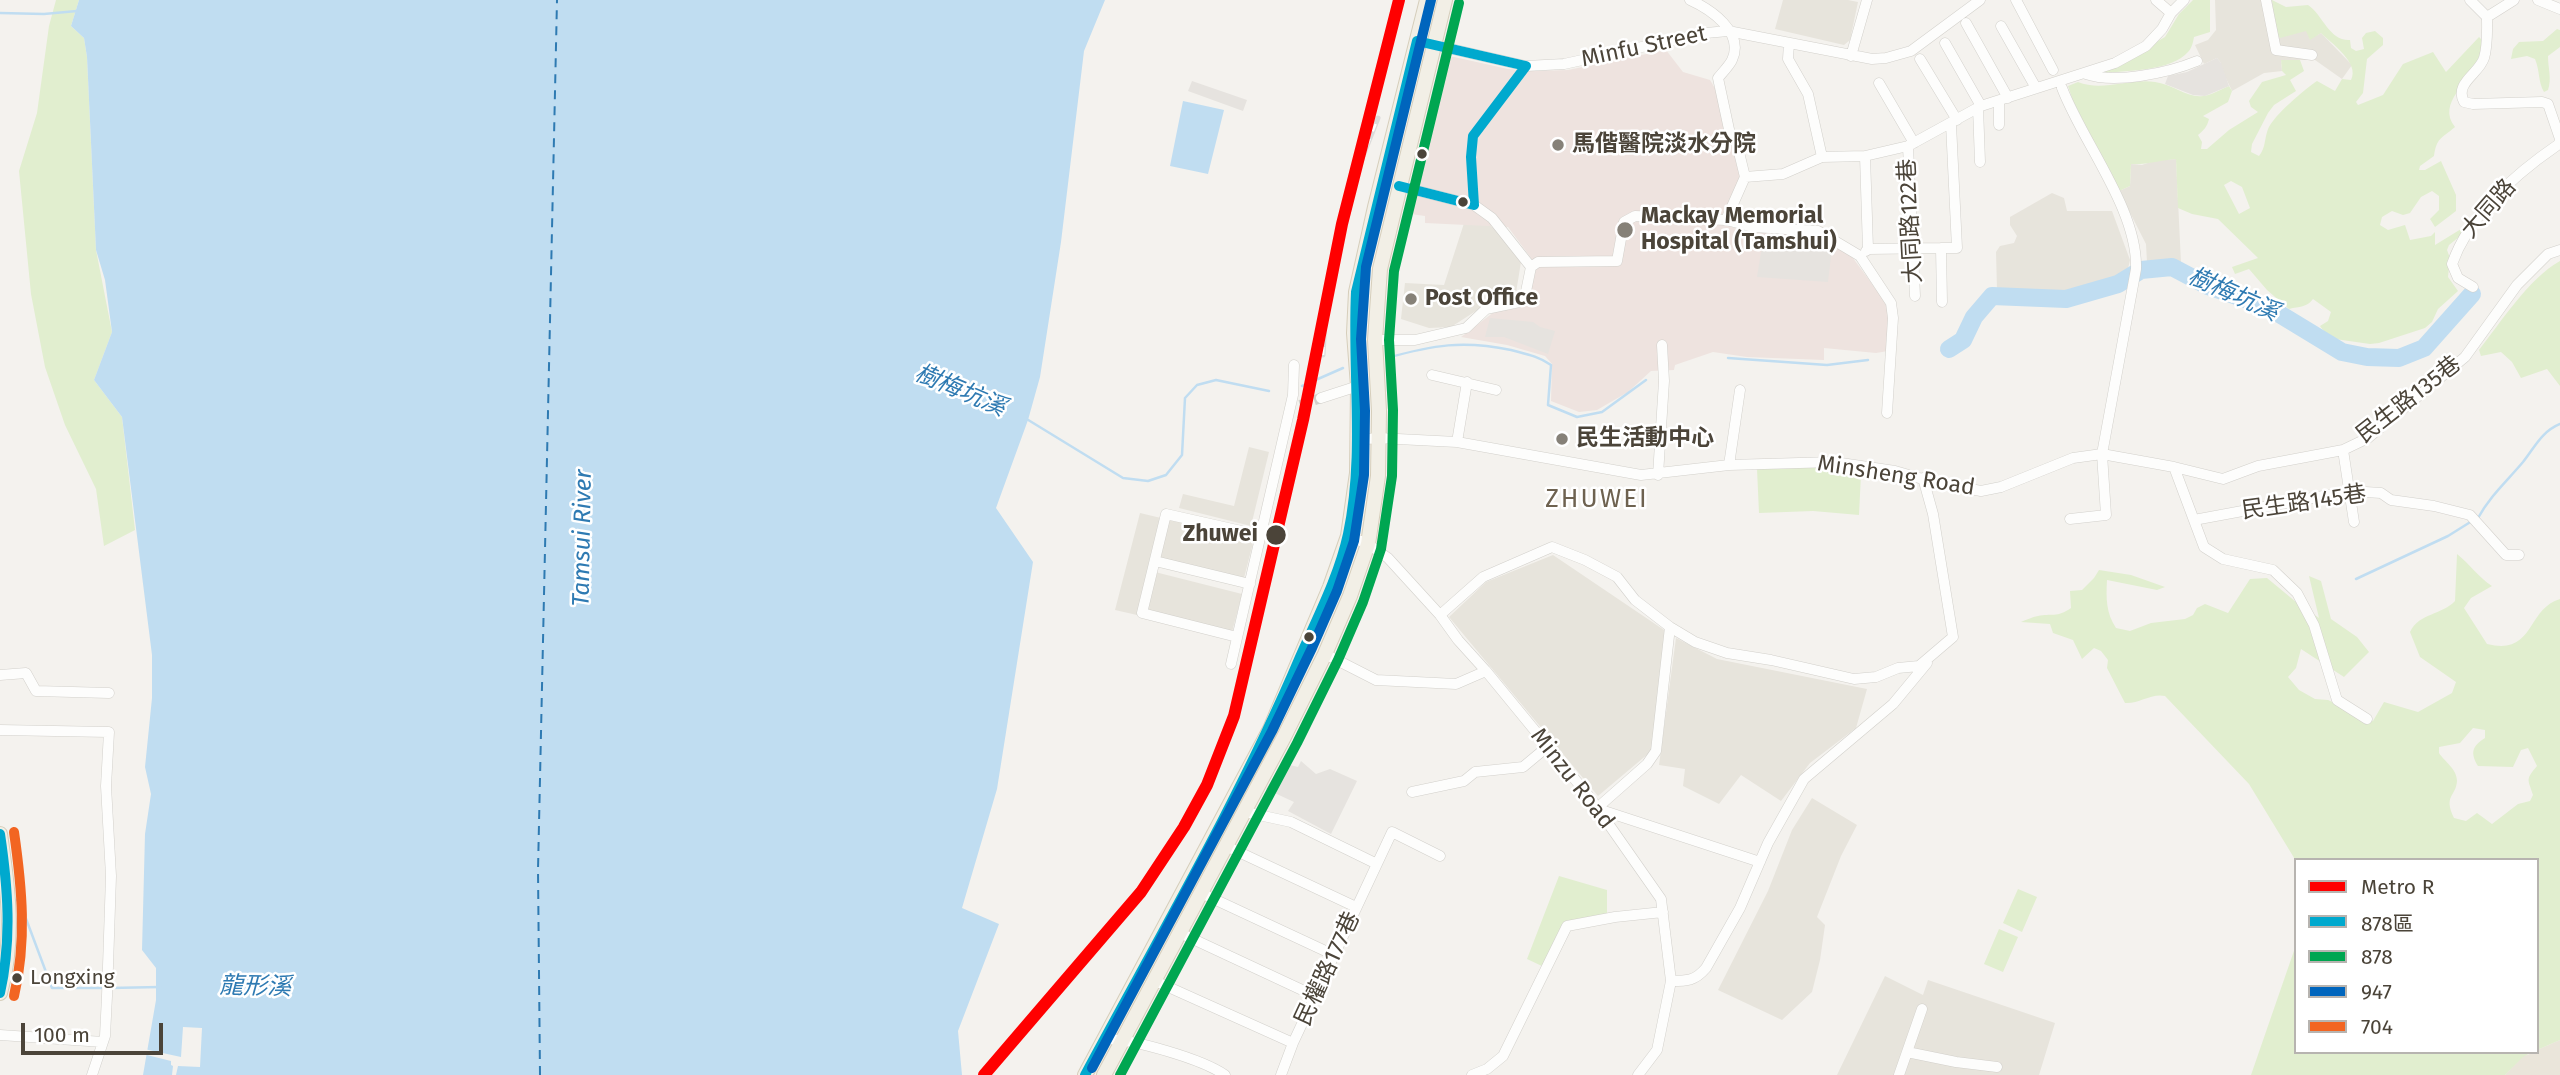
<!DOCTYPE html>
<html>
<head>
<meta charset="utf-8">
<style>
	body { margin:0 }
	#map { position:relative; width:2560px; height:1075px; overflow:hidden; background:#f4f2ee; font-family:"Fira Sans","Noto Sans TC",sans-serif }
	canvas { display:block }
	.legend { position:absolute; left:2294px; top:858px; width:245px; height:196px; box-sizing:border-box; background:#fff; border:2px solid #b7b4b0; margin:0; padding:9px 12px; list-style:none; font-size:21px; color:#4b4439 }
	.legend li { display:flex; align-items:center; gap:14px; height:35px }
	.legend b { width:35px; border:2px solid #b7b4b0 }
	.scale { position:absolute; left:21px; top:1023px; width:142px; height:32px; box-sizing:border-box; border:4px solid #4b4439; border-top:0; padding-left:9px; font-size:21px; line-height:24px; white-space:nowrap; color:#4b4439; -webkit-text-stroke:5px #fff; paint-order:stroke }
</style>
</head>
<body>
<div id="map">
<canvas width="2560" height="1075"></canvas>
<ul class="legend">
<li><b style="height:9px;background:#f00"></b>Metro R</li>
<li><b style="height:9px;background:#00a9ce"></b>878區</li>
<li><b style="height:9px;background:#00a651"></b>878</li>
<li><b style="height:9px;background:#0065bd"></b>947</li>
<li><b style="height:9px;background:#f26522"></b>704</li>
</ul>
<div class="scale">100 m</div>
</div>
<script>
const g = document.querySelector('canvas').getContext('2d');
g.lineJoin = 'round';
function fillPath(path, color) { g.fillStyle = color; g.fill(path, 'evenodd'); }
function strokePath(path, color, width, dash) { g.strokeStyle = color; g.lineWidth = width; g.lineCap = dash ? 'butt' : 'round'; g.setLineDash(dash || []); g.stroke(path); }
function write(font, color, halo, rows, align = 'center') {
  g.font = font + ' "Fira Sans","Noto Sans TC",sans-serif'; g.lineWidth = 5; g.setLineDash([]); g.textBaseline = 'middle'; g.strokeStyle = halo; g.fillStyle = color; for (const [text, x, y, turn = 0] of rows) {
    g.save(); g.translate(x, y); g.rotate((+turn || 0) * Math.PI / 180); g.textAlign = isNaN(turn) ? turn : align; if (halo) g.strokeText(text, 0, 0); g.fillText(text, 0, 0); g.restore();
  }
}
const residential = new Path2D(`
	M 1783,0 L 1848,0 L 1858,2 L 1850,40 L 1844,45 L 1775,29 Z
	M 2215,0 L 2272,0 L 2307,31 L 2310,39 L 2321,33 L 2352,65 L 2342,79 L 2315,60 L 2281,60 L 2282,71 L 2264,73 L 2232,91 L 2221,68 L 2221,63 L 2217,58 L 2204,64 L 2195,45 L 2208,40 L 2216,30 Z
	M 2176,159 L 2181,263 L 2147,262 L 2146,244 L 2119,191 L 2130,186 L 2131,164 L 2142,165 L 2156,160 Z
	M 2052,193 L 2064,198 L 2067,211 L 2112,211 L 2130,260 L 2127,273 L 2066,293 L 1997,290 L 1996,252 L 2000,246 L 2014,243 L 2017,236 L 2010,225 L 2010,217 Z
	M 1467,214 L 1483,219 L 1502,236 L 1521,262 L 1515,299 L 1496,301 L 1479,309 L 1451,327 L 1429,328 L 1401,319 L 1405,283 L 1444,285 Z
	M 1249,447 L 1269,452 L 1251,526 L 1179,508 L 1183,494 L 1234,506 Z
	M 1140,513 L 1161,518 L 1137,615 L 1115,610 Z
	M 1169,519 L 1254,539 L 1244,578 L 1159,558 Z
	M 1553,555 L 1667,632 L 1655,748 L 1598,796 L 1449,617 L 1486,582 Z
	M 1155,572 L 1242,594 L 1232,632 L 1146,610 Z
	M 1676,638 L 1717,659 L 1867,689 L 1856,728 L 1810,763 L 1781,801 L 1741,775 L 1719,804 L 1683,786 L 1685,769 L 1659,765 Z
	M 1812,798 L 1857,825 L 1841,856 L 1817,917 L 1825,925 L 1820,960 L 1812,992 L 1782,1020 L 1718,990 L 1768,891 L 1792,830 Z
	M 1885,976 L 1923,995 L 1928,980 L 2055,1023 L 2039,1075 L 1837,1075 Z`);
const education = new Path2D(`
	M 2560,1040 L 2560,1075 L 2505,1075 L 2523,1056 L 2537,1052 L 2537,1050 Z`);
const medical = new Path2D(`
	M 1666,50 L 1683,72 L 1710,80 L 1719,95 L 1735,148 L 1740,178 L 1725,225 L 1747,232 L 1819,235 L 1850,254 L 1889,307 L 1888,351 L 1876,353 L 1824,348 L 1824,360 L 1747,357 L 1713,352 L 1675,365 L 1674,370 L 1651,371 L 1628,392 L 1597,410 L 1579,412 L 1551,401 L 1552,364 L 1545,356 L 1507,345 L 1461,337 L 1494,312 L 1523,307 L 1529,301 L 1535,270 L 1531,258 L 1508,227 L 1425,223 L 1425,216 L 1404,213 L 1440,62 L 1446,57 L 1454,57 L 1508,69 L 1535,71 L 1568,70 Z`);
const green = new Path2D(`
	M 56,0 L 79,0 L 71,26 L 84,38 L 87,57 L 96,250 L 112,332 L 94,380 L 122,417 L 135,530 L 104,546 L 96,489 L 65,425 L 45,367 L 31,294 L 19,171 L 37,113 L 49,26 Z
	M 2193,0 L 2210,0 L 2210,32 L 2194,37 C 2193,42 2192,48 2188,52 C 2172,71 2125,71 2101,73 L 2165,37 L 2179,14 Z
	M 2272,0 L 2286,7 L 2308,5 C 2323,15 2329,41 2350,40 L 2351,48 L 2356,51 L 2364,49 L 2362,38 L 2366,33 L 2375,31 L 2383,38 L 2383,45 L 2367,59 L 2363,93 L 2356,102 L 2358,105 L 2383,95 L 2403,64 L 2433,52 L 2446,72 L 2479,37 L 2482,40 C 2482,47 2482,56 2479,62 C 2470,82 2436,103 2455,127 C 2441,139 2437,137 2434,156 L 2420,166 L 2419,170 L 2425,170 L 2441,161 L 2456,195 L 2456,211 L 2435,227 L 2430,219 L 2439,210 L 2439,196 L 2432,191 L 2421,197 L 2410,213 L 2403,215 L 2392,211 L 2382,217 L 2380,225 L 2388,230 L 2405,225 L 2410,240 L 2431,236 L 2435,232 L 2435,245 L 2466,226 L 2464,233 L 2449,245 L 2447,250 L 2450,258 L 2448,277 L 2458,291 L 2438,309 L 2432,322 L 2425,328 L 2379,343 L 2370,344 L 2335,339 L 2325,333 L 2320,326 L 2328,321 L 2331,312 L 2313,299 C 2306,308 2300,306 2289,309 L 2267,290 L 2249,269 L 2235,274 L 2232,267 L 2258,258 L 2218,219 L 2192,214 L 2178,208 L 2176,159 C 2161,160 2146,165 2131,164 L 2130,186 L 2119,191 L 2073,101 L 2068,86 L 2078,82 C 2102,92 2130,78 2155,82 C 2172,84 2187,98 2203,96 C 2212,95 2221,89 2229,86 L 2232,91 L 2228,102 L 2203,116 L 2209,119 C 2207,127 2204,130 2198,135 L 2202,142 L 2201,149 L 2207,149 L 2229,130 L 2258,112 L 2251,107 L 2249,101 L 2262,82 L 2286,75 L 2282,71 L 2281,60 L 2300,60 L 2304,71 L 2290,80 L 2296,91 L 2274,105 L 2268,113 L 2252,144 L 2251,152 L 2259,156 C 2266,147 2264,140 2268,129 C 2274,115 2304,90 2317,81 L 2335,91 L 2342,79 L 2351,80 C 2360,63 2332,44 2321,33 L 2310,40 L 2306,31 L 2280,38 L 2276,33 ZM 2231,181 L 2242,187 L 2250,208 L 2239,214 L 2224,185 Z
	M 2557,29 L 2560,30 L 2560,47 L 2548,56 C 2548,69 2552,78 2548,90 L 2544,92 C 2538,82 2540,71 2535,59 L 2527,56 L 2511,59 L 2513,49 L 2519,42 L 2543,41 Z
	M 2560,261 L 2560,386 L 2547,369 L 2521,378 L 2512,362 L 2501,352 L 2481,356 L 2479,350 C 2501,322 2529,278 2560,261 Z
	M 1789,466 L 1807,466 L 1861,474 L 1859,515 L 1813,511 L 1759,513 L 1757,469 Z
	M 2457,554 C 2470,564 2478,577 2492,586 L 2471,598 L 2464,608 L 2487,644 C 2535,656 2526,609 2560,599 L 2560,1040 L 2537,1050 L 2537,860 L 2296,861 L 2249,784 L 2165,696 C 2151,693 2139,704 2125,703 L 2107,668 L 2108,660 L 2101,651 L 2094,648 L 2082,659 L 2073,640 L 2053,633 L 2050,624 L 2021,622 C 2026,620 2032,617 2038,616 C 2051,613 2057,618 2071,608 L 2070,591 L 2082,590 L 2094,578 L 2099,570 L 2131,575 L 2165,587 L 2157,590 L 2107,580 C 2106,598 2106,613 2116,628 L 2130,631 L 2151,623 L 2185,619 L 2193,615 L 2197,608 L 2205,604 L 2228,613 L 2250,579 L 2267,578 L 2296,602 L 2319,618 L 2309,576 L 2321,581 L 2331,619 L 2357,637 L 2369,652 L 2344,677 L 2301,649 L 2296,668 L 2288,677 L 2299,690 L 2315,699 L 2328,700 L 2373,721 L 2384,702 L 2418,712 L 2452,693 L 2456,682 L 2420,657 L 2410,632 C 2419,613 2442,615 2455,601 ZM 2473,728 L 2485,730 L 2485,738 C 2472,746 2470,753 2478,766 L 2513,767 L 2521,750 L 2528,748 L 2537,766 C 2525,780 2528,779 2533,795 L 2530,801 L 2518,804 L 2492,824 L 2477,813 L 2466,821 L 2454,818 C 2443,795 2456,797 2457,781 C 2457,769 2445,762 2439,753 L 2439,747 L 2460,743 Z
	M 1559,876 L 1607,890 L 1607,915 L 1567,924 L 1544,967 L 1527,959 Z
	M 2018,889 L 2037,897 L 2022,932 L 2003,923 Z
	M 1999,929 L 2018,937 L 2003,972 L 1984,964 Z
	M 2296,945 L 2296,1052 L 2532,1052 L 2523,1057 L 2505,1075 L 2251,1075 Z`);
const parking = new Path2D(`
	M 2217,58 L 2221,63 L 2229,86 L 2205,96 L 2193,95 L 2165,84 L 2168,76 L 2187,72 Z
	M 1192,81 L 1247,100 L 1243,111 L 1188,91 Z
	M 1805,238 L 1832,248 L 1828,282 L 1757,277 L 1761,252 L 1770,243 Z
	M 1490,318 L 1533,322 L 1540,327 L 1555,331 L 1548,354 L 1504,337 L 1485,337 Z
	M 1301,761 L 1316,774 L 1330,769 L 1357,781 L 1331,834 L 1288,811 L 1294,802 L 1266,789 L 1282,763 L 1298,767 Z`);
const water = new Path2D(`
	M 79,0 L 1105,0 L 1084,51 L 1061,242 L 1040,377 L 1028,420 L 996,508 L 1033,562 L 997,789 L 962,908 L 999,924 L 958,1031 L 962,1075 L 143,1075 L 156,1000 L 156,968 L 142,950 L 145,834 L 151,794 L 145,767 L 152,698 L 152,655 L 122,417 L 94,380 L 112,332 L 105,280 L 96,250 L 87,57 L 84,38 L 71,26 Z
	M 1183,101 L 1224,110 L 1208,174 L 1170,166 Z`);
const pier = new Path2D(`
	M 183,1027 L 202,1028 L 200,1067 L 178,1066 L 176,1075 L 172,1075 L 173,1066 L 171,1065 L 171,1061 L 143,1054 L 144,1049 L 181,1057 Z`);
const stream = new Path2D(`
	M 0,13 L 44,14 L 77,11
	M 1387,358 C 1433,345 1463,340 1511,350 C 1526,354 1538,356 1551,365 L 1548,405 L 1577,417 L 1602,412 L 1646,380
	M 1728,358 L 1827,365 L 1868,360
	M 1302,386 L 1343,368
	M 1025,418 L 1123,478 L 1148,481 L 1166,475 L 1182,455 L 1185,398 L 1197,385 L 1216,380 L 1269,391
	M 2478,518 C 2490,496 2507,481 2523,462 C 2535,447 2541,432 2560,424
	M 2356,579 L 2448,536 L 2472,521
	M 14,900 L 19,900 L 52,988 L 104,988
	M 110,988 L 160,987`);
const river = new Path2D(`
	M 1949,349 L 1963,340 L 1974,317 L 1992,296 L 2066,299 L 2118,284 L 2141,270 L 2172,267 L 2208,286 L 2268,307 L 2342,352 L 2367,357 L 2399,358 L 2424,348 L 2472,294`);
const ferry = new Path2D(`
	M 540,1075 L 538,870 L 557,0`);
const streetTunnel = new Path2D(`
	M 1300,405 L 1321,398`);
const street = new Path2D(`
	M 1690,0 C 1710,9 1745,32 1732,60 C 1729,66 1722,73 1718,78 L 1730,134 L 1737,144 L 1745,177 L 1726,220
	M 2016,0 L 2053,70
	M 2156,0 L 2171,13
	M 2266,0 L 2276,50 L 2312,55
	M 2470,0 L 2487,17 C 2487,30 2488,45 2484,58 C 2479,74 2454,83 2464,102 L 2473,104 L 2542,102 L 2548,104 L 2560,139
	M 2538,0 L 2560,9
	M 2487,17 L 2514,0
	M 1966,23 L 2008,98
	M 2001,26 L 2036,88
	M 1417,41 L 1526,66 L 1564,64 L 1706,33 L 1728,31 L 1872,59 L 1886,58 L 1911,51 L 1980,0
	M 1789,43 L 1788,59 L 1808,94 L 1822,157
	M 1945,43 L 1981,106
	M 1851,56 L 1867,0
	M 1920,59 L 1957,120
	M 2086,74 C 2115,84 2168,73 2197,61
	M 1879,83 L 1914,143
	M 2062,88 C 2083,143 2138,210 2136,269 L 2102,454 L 2106,515 L 2070,519
	M 1978,107 L 1980,162
	M 1999,125 L 1999,101
	M 1908,146 L 1915,296
	M 1865,156 L 1868,249
	M 1745,177 L 1783,174 L 1822,157 L 1865,156 L 1908,146 L 1981,106 L 2115,63 L 2146,46 L 2162,29 L 2171,13 L 2184,0
	M 1399,186 L 1474,205 L 1492,218 L 1531,267
	M 1866,251 L 1868,249 L 1941,248
	M 2473,287 L 2458,278 L 2452,264 C 2470,213 2515,174 2559,144 L 2560,139
	M 1942,302 L 1941,248 L 1957,248 L 1951,124
	M 1375,340 L 1415,340 L 1466,328 L 1486,309 L 1524,301 L 1531,267 L 1538,262 L 1617,261 L 1624,222 L 1635,216 L 1726,220 L 1753,227 L 1818,231 L 1860,256 L 1891,303 L 1893,318 L 1887,413
	M 1432,375 L 1496,390
	M 1321,398 L 1358,386
	M 1356,440 L 1378,438 L 1457,442 L 1641,475 L 1729,465 L 1834,462 L 1895,471 L 1933,482 L 1981,491 L 2001,487 L 2073,458 L 2102,454 L 2174,467 L 2204,547 L 2223,559 L 2273,570 L 2297,593 L 2314,625 L 2337,700 L 2367,719
	M 1457,442 L 1467,382
	M 2343,450 L 2354,522
	M 1729,465 L 1740,390
	M 2174,467 L 2223,479 L 2258,466 L 2343,450 L 2368,438 L 2465,357 L 2517,285 L 2548,254 L 2560,250
	M 1658,475 L 1664,381 L 1662,345
	M 2194,520 L 2350,491 L 2381,493 L 2391,500 L 2434,506 L 2470,515 L 2506,555 L 2519,555
	M 1348,536 L 1368,544 L 1388,558 L 1440,615 L 1458,640 L 1486,671 L 1591,799 L 1661,899 L 1671,981 L 1657,1050 L 1638,1075
	M 1155,561 L 1250,584
	M 1440,615 L 1483,577 L 1552,547 L 1585,560 L 1617,577 L 1635,600 L 1670,627 L 1695,642 L 1727,653 L 1771,660 L 1854,679 L 1876,677 L 1898,668 L 1919,666 L 1953,637 L 1933,514 L 1923,478
	M 1237,637 L 1142,613 L 1166,514 L 1259,535
	M 1325,654 L 1376,680 L 1456,684 L 1486,671
	M 1231,664 L 1293,395 L 1294,365
	M 0,675 L 26,673 L 36,691 L 109,693
	M 0,730 L 109,732 L 106,786 L 111,876 L 107,996 L 105,1036 L 92,1075
	M 1412,792 L 1464,781 L 1475,772 L 1523,767 L 1547,747
	M 1596,809 L 1647,764 L 1656,751 L 1670,627
	M 1598,809 L 1760,862
	M 1245,812 L 1291,822 L 1377,864
	M 1226,846 L 1356,907
	M 1201,893 L 1334,955
	M 1180,933 L 1315,996
	M 1155,981 L 1293,1043
	M 1671,981 C 1687,981 1695,981 1706,968 L 1740,908 L 1768,843 L 1804,779 L 1893,704 L 1927,663
	M 0,1035 L 103,1042
	M 1105,1039 C 1133,1039 1202,1059 1225,1075
	M 1907,1052 L 1956,1062 L 1997,1067
	M 1281,1075 L 1293,1043 L 1392,832 L 1440,856
	M 1472,1075 L 1487,1069 L 1503,1056 L 1567,926 L 1615,917 L 1663,912
	M 1899,1075 L 1922,1009`);
const primary = new Path2D(`
	M 0,834 C 8,887 15,940 0,993
	M 1085,1075 L 1270,729 L 1330,587 L 1348,536 L 1357,473 L 1358,386 L 1354,333 L 1356,292 L 1375,207 L 1427,0
	M 1104,1075 L 1284,737 L 1325,654 L 1350,596 L 1368,544 L 1378,476 L 1379,411 L 1375,340 L 1380,269 L 1445,0`);
const rail = new Path2D(`
	M 1355,176 L 1378,118
	M 1323,355 L 1326,303`);
const bus1 = new Path2D(`
	M 1399,186 L 1474,205
	M 0,834 C 8,888 12,939 0,993
	M 1085,1075 C 1159,937 1239,801 1300,657 C 1317,618 1339,576 1348,534 C 1365,454 1352,373 1356,292 L 1417,41 L 1526,66 L 1473,136 L 1471,157 L 1474,205`);
const bus2 = new Path2D(`
	M 1120,1075 L 1297,743 L 1338,660 L 1363,602 L 1381,549 L 1392,476 L 1393,410 L 1389,340 L 1394,271 L 1459,3`);
const bus3 = new Path2D(`
	M 1092,1068 L 1272,731 L 1312,648 L 1337,591 L 1354,541 L 1364,475 L 1365,411 L 1361,339 L 1366,267 L 1431,0`);
const bus4 = new Path2D(`
	M 14,996 C 27,941 22,888 14,832`);
const metro1 = new Path2D(`
	M 984,1075 L 1141,892 L 1184,827 L 1207,785 L 1234,716 L 1303,420 L 1342,224 L 1399,0`);
const markers = [
	[1558,145,7,"#868178"],
	[1422,154,6,"#4b4439"],
	[1463,202,6,"#4b4439"],
	[1625,230,9,"#868178"],
	[1411,299,7,"#868178"],
	[1562,439,7,"#868178"],
	[1276,535,11,"#4b4439"],
	[1309,637,6,"#4b4439"],
	[17,978,6,"#4b4439"]
];
const busNames = [
	["Longxing",30,978]
];
const streetNames = [
	["Minfu Street",1644,47,-12],
	["大同路",2489,209,-49],
	["大同路122巷",1911,221,-93],
	["民生路135巷",2409,400,-38],
	["Minsheng Road",1896,476,9],
	["民生路145巷",2304,503,-8],
	["Minzu Road",1572,779,52],
	["民權路177巷",1328,969,-65]
];
const poiNames = [
	["馬偕醫院淡水分院",1572,145],
	["Mackay Memorial",1641,217],
	["Hospital (Tamshui)",1641,243],
	["Post Office",1425,299],
	["民生活動中心",1576,439]
];
const stopNames = [
	["Zhuwei",1258,535]
];
const waterNames = [
	["樹梅坑溪",2233,295,24],
	["樹梅坑溪",960,391,23],
	["Tamsui River",583,538,-89],
	["龍形溪",255,987,1]
];
const quarterNames = [
	["ZHUWEI",1597,500]
];
fillPath(residential, '#e7e4dc');
fillPath(education, '#eae5da');
fillPath(medical, '#eee3df');
fillPath(green, '#e1eecf');
fillPath(parking, '#e6e3df');
fillPath(water, '#c0ddf1');
fillPath(pier, '#f4f2ee');
strokePath(stream, '#c0ddf1', 2.5);
strokePath(river, '#c0ddf1', 18);
strokePath(ferry, '#2e7ab2', 2, [9, 7]);
strokePath(streetTunnel, '#d2cfca', 10, [10, 5]);
strokePath(street, '#d2d0cb', 11);
strokePath(primary, '#d6cebb', 16);
strokePath(street, '#fdfdfc', 10);
strokePath(primary, '#f2efe6', 14);
strokePath(rail, '#dbdbda', 5);
strokePath(rail, '#fff', 2.5, [8]);
strokePath(bus1, '#00a9ce', 10);
strokePath(bus2, '#00a651', 10);
strokePath(bus3, '#0065bd', 10);
strokePath(bus4, '#f26522', 10);
strokePath(metro1, '#f00', 12);
for (const [x, y, r, color] of markers) { const dot = new Path2D(); dot.arc(x, y, r, 0, 2 * Math.PI); g.fillStyle = color; g.fill(dot); strokePath(dot, '#fff', 2.5); }
write('21px', '#4b4439', '#fff', busNames, 'left');
write('23px', '#4b4439', '#fff', streetNames);
write('bold 23px', '#4b4439', '#fff', poiNames, 'left');
write('bold 23px', '#4b4439', '#fff', stopNames, 'right');
write('italic 24px', '#2e7ab2', '#fff', waterNames);
g.letterSpacing = '2px';
write('26px', '#6e6250', '#fff', quarterNames);
g.letterSpacing = '0px';
</script>
</body>
</html>
